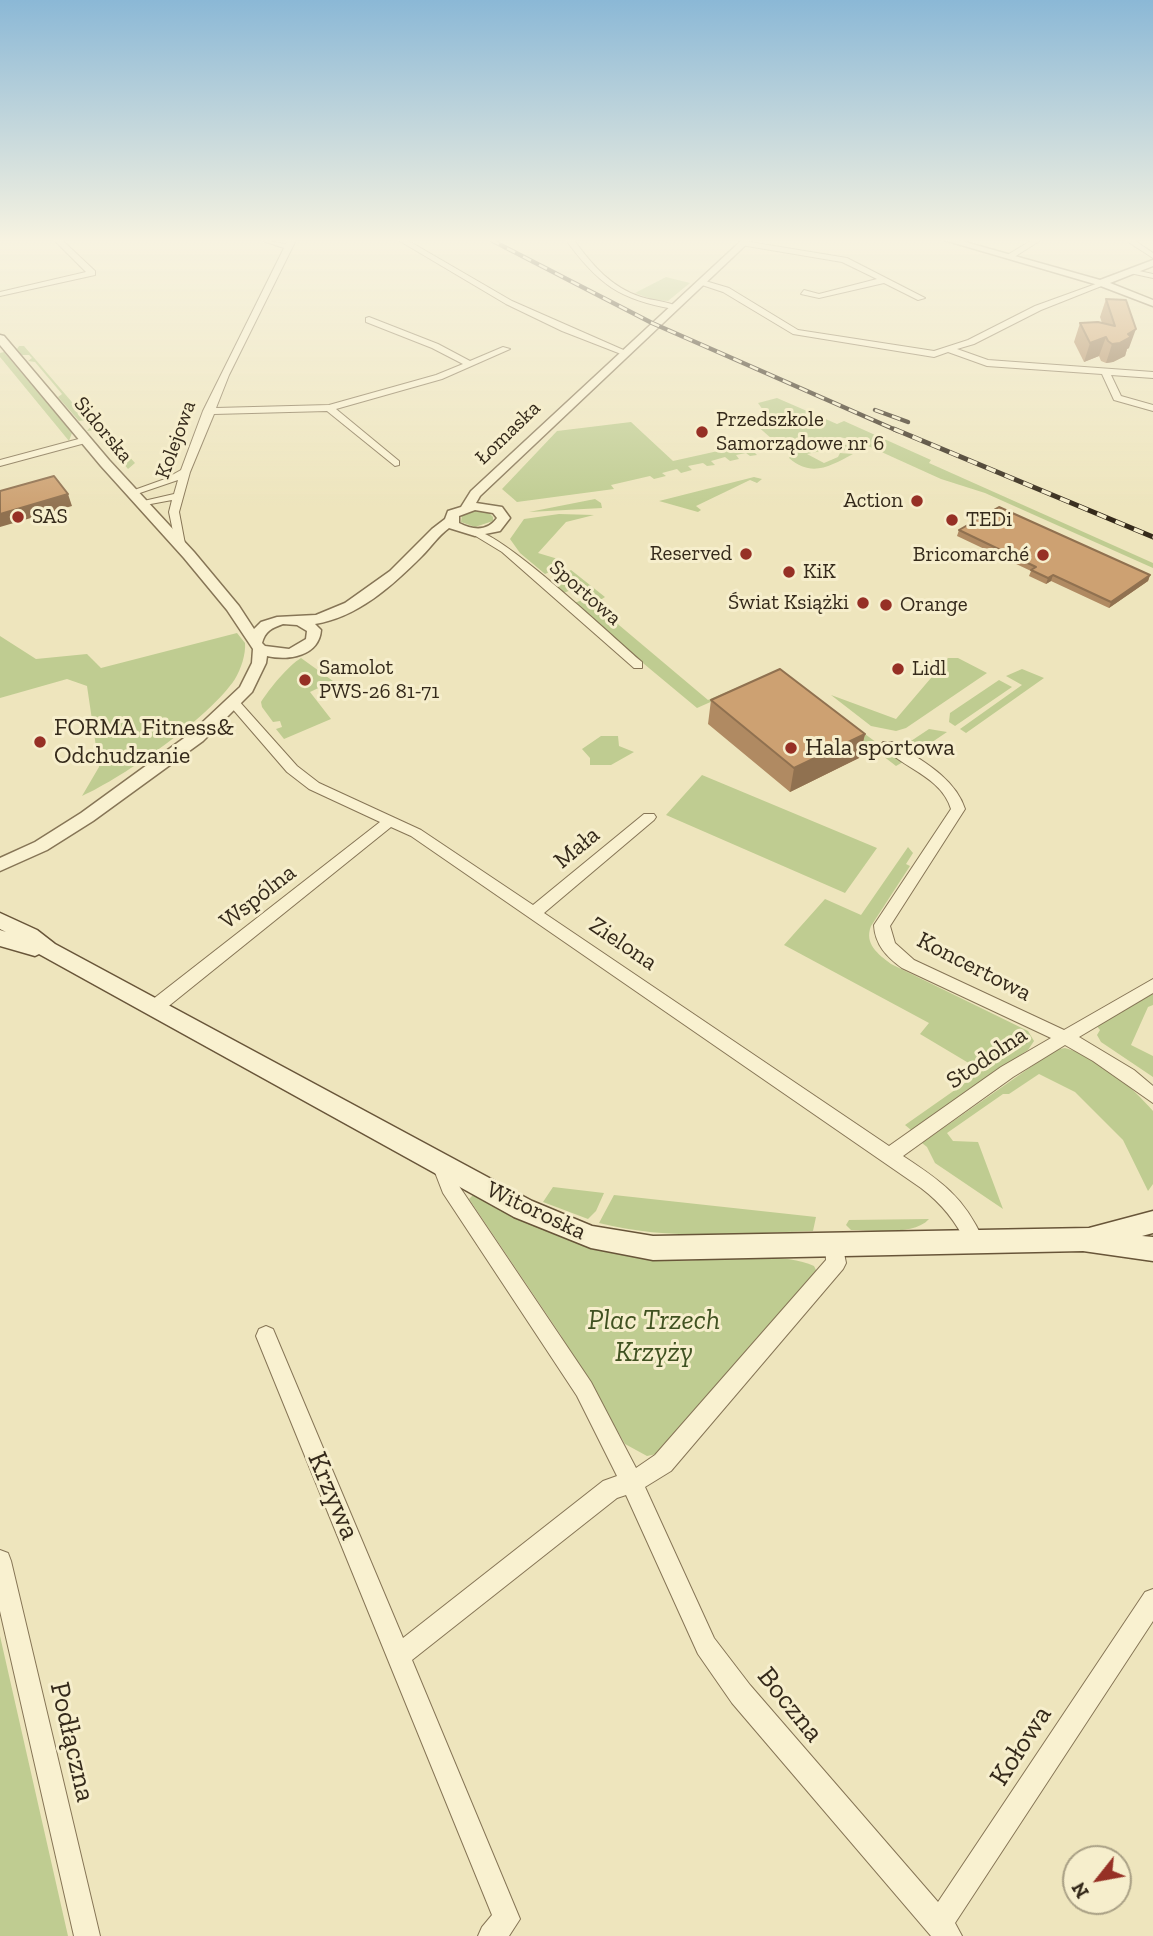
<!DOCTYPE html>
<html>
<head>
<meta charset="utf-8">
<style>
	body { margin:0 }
	#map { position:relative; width:1153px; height:1936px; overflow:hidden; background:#eee5bd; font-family:"Zilla Slab",serif }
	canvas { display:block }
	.north { position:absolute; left:1062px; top:1845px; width:70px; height:70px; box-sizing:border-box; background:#f6eecc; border:2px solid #a9a085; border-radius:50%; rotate:239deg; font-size:19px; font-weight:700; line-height:28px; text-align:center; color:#352a1b }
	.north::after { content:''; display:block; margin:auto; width:24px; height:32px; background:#963025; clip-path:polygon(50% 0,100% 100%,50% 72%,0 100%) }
</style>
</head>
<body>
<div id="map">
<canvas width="1153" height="1936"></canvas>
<div class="north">N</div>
</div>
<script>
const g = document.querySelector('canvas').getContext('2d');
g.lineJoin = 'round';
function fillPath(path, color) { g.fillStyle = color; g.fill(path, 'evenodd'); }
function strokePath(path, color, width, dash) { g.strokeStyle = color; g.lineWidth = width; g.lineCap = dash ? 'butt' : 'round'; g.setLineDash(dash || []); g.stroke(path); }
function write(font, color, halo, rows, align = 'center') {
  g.font = font + ' "Zilla Slab",serif'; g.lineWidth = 6; g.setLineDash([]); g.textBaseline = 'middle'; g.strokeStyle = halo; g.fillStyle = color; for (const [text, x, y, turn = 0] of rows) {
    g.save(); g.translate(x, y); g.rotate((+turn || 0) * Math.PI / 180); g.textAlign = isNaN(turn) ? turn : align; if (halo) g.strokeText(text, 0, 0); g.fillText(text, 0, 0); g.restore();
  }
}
const green = new Path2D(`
	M 666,277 L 690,283 L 668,301 L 653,300 L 635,293 Z
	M 19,346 L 24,346 L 83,415 L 95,419 L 79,421 L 58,397 L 62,394 L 35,362 L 28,361 L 32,358 L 29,355 L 22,355 L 17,349 Z
	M 4,352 L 72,433 L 69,441 L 0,357 L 0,353 Z
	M 777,398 L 837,424 L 844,421 L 931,460 L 929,463 L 1153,563 L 1153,568 L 985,493 L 941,479 L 855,440 L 839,437 L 815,441 L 810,437 L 797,440 L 801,444 L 793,446 L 789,442 L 776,445 L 779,449 L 772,451 L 767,448 L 753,451 L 757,455 L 750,456 L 746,453 L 736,455 L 739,459 L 730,461 L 725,457 L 711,461 L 715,465 L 707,466 L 703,463 L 688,466 L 692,470 L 681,473 L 677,469 L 662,473 L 666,476 L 654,479 L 650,476 L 611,485 L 614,489 L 517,502 L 502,489 L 557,431 L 631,422 L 673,461 L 772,439 L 755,424 L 763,410 L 758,403 Z
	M 99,423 L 135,463 L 128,469 L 96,430 L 87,431 L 91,426 Z
	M 836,442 L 863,450 L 856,453 L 835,448 L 807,454 L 824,463 L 838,457 L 840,453 L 853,454 C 830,466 812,478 789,458 L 793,452 Z
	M 754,477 L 762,479 L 757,483 L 750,480 L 696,506 L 701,510 L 698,512 L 659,501 Z
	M 595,499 L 601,503 L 602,508 L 529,512 Z
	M 477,510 L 489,513 L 493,517 L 493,521 L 475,527 L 461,522 L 462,515 Z
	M 559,514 L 594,515 L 566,522 L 538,553 L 558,559 L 565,565 L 545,574 L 520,553 L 510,539 L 524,519 Z
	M 571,570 L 605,597 L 594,604 L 708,700 L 771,673 L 786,676 L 903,762 L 896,766 L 776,673 L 697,708 L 572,604 L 587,598 L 576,588 L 561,594 L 548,583 Z
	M 237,633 L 245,643 C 246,654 241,669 235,679 C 210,717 124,777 82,796 L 99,767 L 87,686 L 67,679 L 0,698 L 0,636 L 36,659 L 87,654 L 101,668 Z
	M 301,658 L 333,681 L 310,692 L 331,719 L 284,739 L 276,729 L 282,727 L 280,721 L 273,722 L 262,707 L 261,702 C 270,688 288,666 301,658 Z
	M 948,658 L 958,658 L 987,673 L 906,728 L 896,731 L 871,726 L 831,695 L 896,719 Z
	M 1022,669 L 1044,678 L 966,733 L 960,729 L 1022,685 L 1006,676 Z
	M 999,680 L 1012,687 L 955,726 L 949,722 L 950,713 Z
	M 929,729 L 947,732 L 913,755 L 909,748 L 911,741 Z
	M 601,736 L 618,736 L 619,746 L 634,752 L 611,765 L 590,765 L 590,758 L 582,749 Z
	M 702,775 L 877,848 L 845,893 L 666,815 Z
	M 908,847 L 913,853 L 906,864 L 910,866 L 871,926 C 864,944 878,954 891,964 L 1028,1031 L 1034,1041 L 1028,1050 L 911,1130 L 905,1125 L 982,1071 L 920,1034 L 929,1023 L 784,945 L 825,899 L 861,915 Z
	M 1153,994 L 1153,1005 L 1148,1007 L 1131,1045 L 1153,1056 L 1153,1077 L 1101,1042 L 1097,1035 L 1100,1030 L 1096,1025 Z
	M 1065,1048 C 1099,1057 1130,1085 1153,1111 L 1153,1184 L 1148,1191 L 1123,1140 L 1075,1092 L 1039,1074 L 1009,1094 L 1003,1094 L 947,1133 L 953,1141 L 978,1142 L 1003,1209 L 935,1163 L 927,1147 L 922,1143 L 1055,1050 Z
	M 553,1187 L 604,1193 L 596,1211 L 588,1219 L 543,1202 Z
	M 473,1195 C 535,1228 594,1255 665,1260 C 708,1263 779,1249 814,1266 L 817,1272 L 657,1454 L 647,1456 L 625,1444 L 560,1334 L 469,1199 Z
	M 614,1195 L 816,1217 L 813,1231 C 742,1233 669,1241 599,1223 Z
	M 929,1219 C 914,1236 873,1230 851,1230 L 846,1225 L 849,1220 Z
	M 0,1636 L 68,1936 L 0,1936 Z`);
const minor = new Path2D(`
	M 54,240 L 62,240 L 95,271 L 95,275 L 0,296 L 0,292 L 86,272 Z
	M 260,240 L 286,244 L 288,240 L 296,240 L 229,375 L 216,408 L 329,405 L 436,375 L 463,364 L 432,348 L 366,322 L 366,318 L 369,317 L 438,344 L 470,361 L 503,347 L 510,349 L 442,379 L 336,409 L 399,461 L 399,465 L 395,466 L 327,411 L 214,414 L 190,472 L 179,512 L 185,544 L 176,546 L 169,512 L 172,500 L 140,506 L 135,503 L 174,494 L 178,480 L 131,496 L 126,493 L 165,479 L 181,470 L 203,411 L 284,248 Z
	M 398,240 L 407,240 L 512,301 L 628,352 L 621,354 L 562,331 L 506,304 Z
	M 566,240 L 574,240 C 592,265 611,287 641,297 C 653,301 668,301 678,307 L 674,309 C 620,300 598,284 566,240 Z
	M 1032,240 L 1041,240 L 1011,259 L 1004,257 Z
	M 1125,240 L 1134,240 L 1153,253 L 1153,258 Z
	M 744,241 L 847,258 L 925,298 L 918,300 L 884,283 L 819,298 L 801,294 L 804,290 L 819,294 L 877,279 L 842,262 L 741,245 Z
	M 1130,269 L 1153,274 L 1153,278 L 1130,273 Z
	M 702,280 L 729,288 L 798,330 L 934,351 L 968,340 L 1035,306 L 1104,281 L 1104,285 L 1041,310 L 974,344 L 957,349 L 988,360 L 1153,372 L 1153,378 L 1111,375 L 1121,396 L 1153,405 L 1153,411 L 1114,400 L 1102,374 L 987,366 L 948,352 L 934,357 L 793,334 L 723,292 L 699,284 Z
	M 86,437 L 91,440 L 89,442 L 0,466 L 0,460 Z
	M 474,531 C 498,528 617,641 642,662 L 642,668 L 634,668 L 502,552 L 474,535 Z
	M 234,699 L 238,700 L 297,766 L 319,783 L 421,830 L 533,905 L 644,814 L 654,814 L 656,817 L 654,820 L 544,913 L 889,1146 L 1001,1067 L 1051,1038 L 902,968 C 887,957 875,945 874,925 L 951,809 C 941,776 902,768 881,745 L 883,742 L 893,742 C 919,759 955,777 965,809 L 890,926 L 895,943 L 914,960 L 1064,1030 L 1153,979 L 1153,993 L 1079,1037 L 1134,1070 L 1153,1086 L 1153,1103 L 1093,1061 L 1065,1045 L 1013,1077 L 903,1156 C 941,1181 964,1197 983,1239 L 981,1245 L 974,1248 L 967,1245 C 956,1221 942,1204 921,1188 L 411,836 L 391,827 L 160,1013 L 148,1013 L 146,1008 L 148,1003 L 380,822 L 309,789 L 287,772 L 230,706 L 228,703 Z
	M 440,1154 L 446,1156 L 457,1183 L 591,1382 L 636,1468 L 655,1455 L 826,1260 L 825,1244 L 827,1238 L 834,1235 L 841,1238 L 846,1263 L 843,1269 L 671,1471 L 645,1487 L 714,1638 L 750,1685 L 938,1902 L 1145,1592 L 1153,1589 L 1153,1621 L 955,1923 L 962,1936 L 931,1936 L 732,1703 L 698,1654 L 626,1495 L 617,1498 L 412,1660 L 520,1919 L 509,1936 L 478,1936 L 482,1927 L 492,1915 L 256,1336 L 259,1329 L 266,1326 L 273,1329 L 403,1638 L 603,1481 L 617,1476 L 577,1396 L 443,1193 L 431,1162 L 434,1156 Z
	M 0,1550 L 8,1553 L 11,1561 L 100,1936 L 74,1936 L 0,1611 Z`);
const tertiary = new Path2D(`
	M 742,240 L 751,240 L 480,496 L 476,503 L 502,507 L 510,518 L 500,531 L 475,536 L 449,528 C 438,536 431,547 422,556 C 392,586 358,617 315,624 L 321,630 C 319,656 289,661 267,656 L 266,663 L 252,692 L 203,741 L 93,821 L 47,850 L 0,871 L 0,858 L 35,842 L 81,813 L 191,733 L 240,687 L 252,663 L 253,649 L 227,610 L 184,558 L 101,466 L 0,345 L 0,335 L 4,336 L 109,460 L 194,552 L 239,606 L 254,629 L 261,622 L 277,617 L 316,615 L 345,603 L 390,571 L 432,529 L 445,519 L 448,511 L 461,507 L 471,491 ZM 475,510 L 493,513 L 497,518 C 487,532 473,530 459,523 L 459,516 ZM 283,624 L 297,625 L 307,631 L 306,639 L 289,649 L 265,646 L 262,643 C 265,631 272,628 283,624 Z
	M 944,240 L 958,240 L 1100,280 L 1153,260 L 1153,266 L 1110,283 L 1153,300 L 1153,306 L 1098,285 Z`);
const secondary = new Path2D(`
	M 0,913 L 37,930 L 55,944 L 532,1201 L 592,1226 L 653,1236 L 1089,1228 L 1153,1211 L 1153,1233 L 1142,1236 L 1153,1237 L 1153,1261 L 1083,1251 L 653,1260 L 591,1248 L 514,1217 L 39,954 L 35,956 L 0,946 L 0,930 L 6,932 L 0,929 Z`);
const railFar1 = new Path2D(`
	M 491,240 L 652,323 L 898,431
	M 875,410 L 908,422`);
const rail = new Path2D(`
	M 894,429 L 1153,537`);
const wall = new Path2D(`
	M 1106,299 L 1129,348 L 1127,349 L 1125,356 L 1113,362 L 1106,363 L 1101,361 L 1099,356 L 1084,362 L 1074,342 L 1080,323 L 1102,323 L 1100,317 Z
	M 959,530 L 1150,575 L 1148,581 L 1109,608 L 1051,581 L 1046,584 L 1029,576 L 1031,571 L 957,536 Z
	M 711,700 L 865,734 L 859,758 L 790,792 L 708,724 Z`);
const shadedWall = new Path2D(`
	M 1136,329 L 1129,348 L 1127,349 L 1125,356 L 1113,362 L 1106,363 L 1112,344 Z
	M 1106,337 L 1099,356 L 1084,362 L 1090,343 Z
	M 68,494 L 72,506 L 0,527 L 0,514 Z
	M 1053,575 L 1051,581 L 1046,584 L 1048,578 Z
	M 1150,575 L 1148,581 L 1109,608 L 1111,602 Z
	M 865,734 L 859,758 L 790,792 L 794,768 Z`);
const building = new Path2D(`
	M 1106,299 L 1126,300 L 1136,329 L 1128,334 L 1131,337 L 1120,343 L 1112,344 L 1108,341 L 1106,337 L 1090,343 L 1080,323 L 1098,322 L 1115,326 Z
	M 54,476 L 68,494 L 0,514 L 0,491 Z
	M 999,507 L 1150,575 L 1111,602 L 1053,575 L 1048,578 L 1031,570 L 1036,567 L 959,530 Z
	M 780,669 L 865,734 L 794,768 L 711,700 Z`);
const markers = [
	[702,432,7,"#963025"],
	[917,501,7,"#963025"],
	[18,517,7,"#963025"],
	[952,520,7,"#963025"],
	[746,554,7,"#963025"],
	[1043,555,7,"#963025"],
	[789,572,7,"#963025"],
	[863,603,7,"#963025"],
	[886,605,7,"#963025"],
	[898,669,7,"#963025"],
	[305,680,7,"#963025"],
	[40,742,7,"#963025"],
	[791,748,7,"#963025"]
];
const farPoinames = [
	["Przedszkole",716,420],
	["Samorządowe nr 6",716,444],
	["Action",903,501,"right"],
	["SAS",32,517],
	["TEDi",966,520],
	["Reserved",732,554,"right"],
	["Bricomarché",1029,555,"right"],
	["KiK",803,572],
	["Świat Książki",849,603,"right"],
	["Orange",900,605],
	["Samolot",319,668],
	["PWS-26 81-71",319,692],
	["Lidl",912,669]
];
const farStreetnames = [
	["Sidorska",103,430,50],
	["Łomaska",508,433,-44],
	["Kolejowa",176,440,-70],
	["Sportowa",585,593,41]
];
const poiNames = [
	["FORMA Fitness&",54,728],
	["Odchudzanie",54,756],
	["Hala sportowa",805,748]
];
const streetNames = [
	["Mała",577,848,-40],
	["Wspólna",258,897,-38],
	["Zielona",623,944,34],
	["Koncertowa",974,967,27],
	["Stodolna",987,1058,-34],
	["Witoroska",536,1211,25]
];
const nearParknames = [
	["Plac Trzech",654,1321],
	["Krzyży",654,1353]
];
const nearStreetnames = [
	["Krzywa",333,1496,67],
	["Boczna",790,1705,51],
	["Podłączna",72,1742,77],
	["Kołowa",1021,1746,-57]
];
fillPath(green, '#bfcc91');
strokePath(minor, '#867556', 2);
strokePath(tertiary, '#867556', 3);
strokePath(secondary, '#685539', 3);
fillPath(minor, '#f9f1d0');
fillPath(tertiary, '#f9f1d0');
fillPath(secondary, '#f9f1d0');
strokePath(railFar1, '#352a1b', 4.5);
strokePath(rail, '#352a1b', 5);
strokePath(railFar1, '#f6eecc', 2.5, [9]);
strokePath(rail, '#f6eecc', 3.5, [10]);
fillPath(wall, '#b08a62');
fillPath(shadedWall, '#907150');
fillPath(building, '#cda172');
strokePath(building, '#907150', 2);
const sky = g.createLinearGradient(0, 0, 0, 511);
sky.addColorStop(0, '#8bb8d6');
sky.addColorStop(0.47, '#f7f3e1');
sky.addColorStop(1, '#f7f3e100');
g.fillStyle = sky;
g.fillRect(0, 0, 1153, 511);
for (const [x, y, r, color] of markers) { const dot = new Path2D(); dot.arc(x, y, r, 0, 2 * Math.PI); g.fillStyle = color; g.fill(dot); strokePath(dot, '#f6eecc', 2.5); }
write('21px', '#352a1b', '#f6eecc', farPoinames, 'left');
write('21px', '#352a1b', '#f6eecc', farStreetnames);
write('24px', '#352a1b', '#f6eecc', poiNames, 'left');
write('24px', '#352a1b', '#f6eecc', streetNames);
write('italic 28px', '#405221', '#f6eecc', nearParknames);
write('28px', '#352a1b', '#f6eecc', nearStreetnames);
</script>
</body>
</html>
